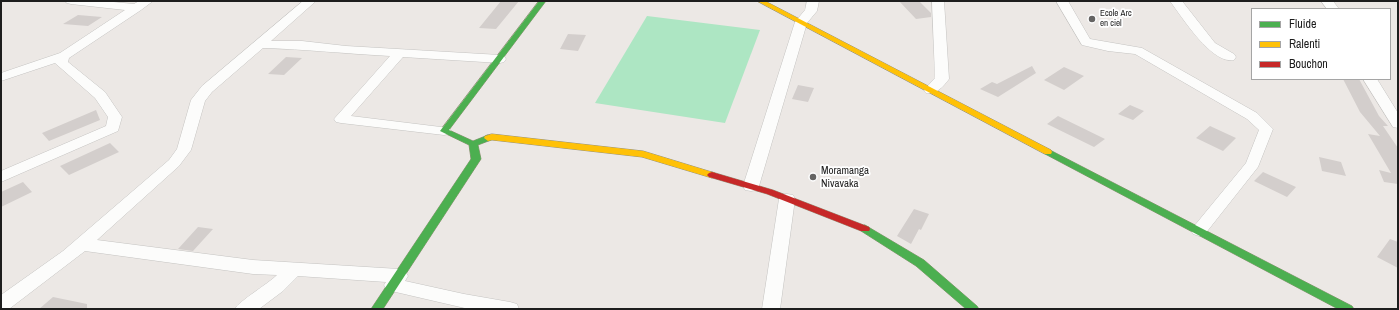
<!DOCTYPE html>
<html>
<head>
<meta charset="utf-8">
<style>
	body { margin:0 }
	#map { position:relative; width:1399px; height:310px; overflow:hidden; background:#ece8e5; font-family:"Archivo Narrow",sans-serif }
	canvas { display:block }
	.frame { position:absolute; inset:0; border:2px solid #1d1d1d; pointer-events:none }
	.legend { position:absolute; left:1251px; top:8px; width:140px; height:72px; box-sizing:border-box; background:#fff; border:1px solid #a5a5a5; margin:0; padding:5px 7px; list-style:none; font-size:12px; color:#1d1d1d }
	.legend li { display:flex; align-items:center; gap:8px; height:20px }
	.legend b { width:20px; border:1px solid #a5a5a5 }
</style>
</head>
<body>
<div id="map">
<canvas width="1399" height="310"></canvas>
<div class="frame"></div>
<ul class="legend">
<li><b style="height:5px;background:#4caf50"></b>Fluide</li>
<li><b style="height:5px;background:#ffc107"></b>Ralenti</li>
<li><b style="height:5px;background:#c62828"></b>Bouchon</li>
</ul>
</div>
<script>
const g = document.querySelector('canvas').getContext('2d');
g.lineJoin = 'round';
function fillPath(path, color) { g.fillStyle = color; g.fill(path, 'evenodd'); }
function strokePath(path, color, width, dash) { g.strokeStyle = color; g.lineWidth = width; g.lineCap = dash ? 'butt' : 'round'; g.setLineDash(dash || []); g.stroke(path); }
function write(font, color, halo, rows, align = 'center') {
  g.font = font + ' "Archivo Narrow",sans-serif'; g.lineWidth = 3.5; g.setLineDash([]); g.textBaseline = 'middle'; g.strokeStyle = halo; g.fillStyle = color; for (const [text, x, y, turn = 0] of rows) {
    g.save(); g.translate(x, y); g.rotate((+turn || 0) * Math.PI / 180); g.textAlign = isNaN(turn) ? turn : align; if (halo) g.strokeText(text, 0, 0); g.fillText(text, 0, 0); g.restore();
  }
}
const pitch = new Path2D(`
	M 647,16 L 760,30 L 725,123 L 595,103 Z`);
const building = new Path2D(`
	M 501,1 L 519,1 L 496,29 L 479,28 Z
	M 899,1 L 919,1 L 931,13 L 931,17 L 916,19 Z
	M 78,15 L 102,17 L 88,26 L 63,24 Z
	M 568,34 L 586,35 L 578,51 L 560,49 Z
	M 286,57 L 302,58 L 284,75 L 268,74 Z
	M 1032,66 L 1036,73 L 998,97 L 980,89 L 992,82 L 997,84 Z
	M 1064,67 L 1084,76 L 1064,90 L 1044,80 Z
	M 1343,79 L 1359,79 L 1379,116 L 1388,126 L 1383,126 L 1398,148 L 1398,184 L 1384,182 L 1379,170 L 1391,173 L 1368,134 L 1380,136 L 1360,112 Z
	M 798,85 L 814,88 L 808,102 L 792,99 Z
	M 1130,105 L 1144,111 L 1133,120 L 1118,114 Z
	M 96,110 L 100,120 L 49,141 L 42,133 Z
	M 1058,116 L 1105,139 L 1094,147 L 1047,124 Z
	M 1210,126 L 1236,138 L 1223,151 L 1196,138 Z
	M 110,143 L 119,152 L 69,175 L 60,166 Z
	M 1319,157 L 1341,162 L 1346,176 L 1322,171 Z
	M 1263,172 L 1296,187 L 1287,197 L 1254,181 Z
	M 23,182 L 32,192 L 1,207 L 1,192 Z
	M 914,209 L 929,214 L 921,230 L 919,229 L 911,244 L 897,236 Z
	M 198,227 L 213,229 L 193,251 L 178,249 Z
	M 1390,239 L 1398,242 L 1398,268 L 1377,257 Z
	M 53,297 L 87,304 L 87,309 L 39,309 Z`);
const street = new Path2D(`
	M 65,1 L 103,1 L 134,4 L 139,1 L 153,1 L 141,10 L 69,58 L 68,62 L 105,92 L 122,117 L 118,131 L 1,182 L 1,171 L 106,126 L 108,117 L 95,98 L 55,63 L 1,81 L 1,73 L 60,53 L 125,10 L 71,4 L 67,3 Z
	M 303,1 L 316,1 L 271,41 L 302,41 L 346,46 L 500,55 L 504,56 L 506,59 L 504,62 L 500,63 L 403,57 L 351,116 L 449,128 L 451,131 L 449,134 L 444,135 L 341,123 L 336,122 L 334,119 L 390,56 C 348,54 305,49 263,48 L 212,92 L 205,101 L 191,150 L 179,166 L 97,240 L 253,260 L 399,269 L 405,271 L 408,276 L 405,281 L 464,294 L 510,302 L 517,304 L 519,309 L 469,309 L 387,290 L 384,285 L 386,282 L 298,276 L 283,291 L 259,309 L 235,309 C 239,301 268,284 277,275 L 253,274 L 85,251 L 9,309 L 1,309 L 1,295 L 63,251 L 169,160 L 177,149 L 191,100 L 202,86 Z
	M 807,1 L 819,1 L 817,11 L 807,23 L 759,186 L 757,190 L 751,191 L 745,190 L 743,186 L 795,22 L 805,10 Z
	M 932,1 L 944,1 L 949,79 C 943,87 936,95 926,93 L 924,90 L 935,78 Z
	M 1056,1 L 1068,1 L 1090,39 L 1142,48 L 1257,113 L 1273,129 L 1258,167 L 1205,234 L 1199,236 L 1193,234 L 1191,230 L 1246,163 L 1259,130 L 1247,119 L 1135,54 L 1108,51 L 1082,45 Z
	M 1170,1 L 1182,1 L 1215,43 L 1234,54 L 1236,57 L 1234,60 C 1212,65 1182,17 1170,1 Z
	M 1321,1 L 1333,1 L 1339,9 L 1327,9 Z
	M 1363,79 L 1377,79 L 1398,113 L 1398,128 L 1393,127 Z
	M 787,194 L 793,195 L 795,199 L 780,309 L 762,309 L 779,199 L 781,195 Z`);
const fast = new Path2D(`
	M 539,1 L 546,1 L 449,130 L 473,141 L 488,135 L 492,138 L 491,140 L 478,145 L 481,159 L 383,309 L 371,309 L 471,159 L 469,145 L 440,131 Z
	M 1048,149 L 1352,306 L 1354,309 L 1338,309 L 1045,154 L 1044,152 L 1045,150 Z
	M 865,225 L 924,260 L 977,306 L 979,309 L 966,309 L 916,266 L 861,231 L 860,229 L 861,227 Z`);
const slow = new Path2D(`
	M 757,1 L 765,1 L 1051,150 L 1052,152 L 1051,154 L 1045,154 Z
	M 492,134 L 643,151 L 715,173 L 717,175 L 712,178 L 642,157 L 492,140 L 488,141 L 484,138 L 485,136 Z`);
const jam = new Path2D(`
	M 712,172 L 773,190 L 869,227 L 870,229 L 869,231 L 861,231 L 767,194 L 709,177 L 707,175 L 709,173 Z`);
const markers = [
	[1092,19,4,"#656463"],
	[813,177,4,"#656463"]
];
const farPoinames = [
	["Ecole Arc",1100,14],
	["en ciel",1100,24]
];
const poiNames = [
	["Moramanga",821,171],
	["Nivavaka",821,184]
];
fillPath(pitch, '#ade6c3');
fillPath(building, '#d3cecc');
strokePath(street, '#c4c3c1', 1);
strokePath(fast, '#97937c', 1);
strokePath(slow, '#97937c', 1);
strokePath(jam, '#97937c', 1);
fillPath(street, '#fcfcfb');
fillPath(fast, '#4caf50');
fillPath(slow, '#ffc107');
fillPath(jam, '#c62828');
for (const [x, y, r, color] of markers) { const dot = new Path2D(); dot.arc(x, y, r, 0, 2 * Math.PI); g.fillStyle = color; g.fill(dot); strokePath(dot, '#fff', 1.5); }
write('9px', '#1d1d1d', '#fff', farPoinames, 'left');
write('11px', '#1d1d1d', '#fff', poiNames, 'left');
</script>
</body>
</html>
